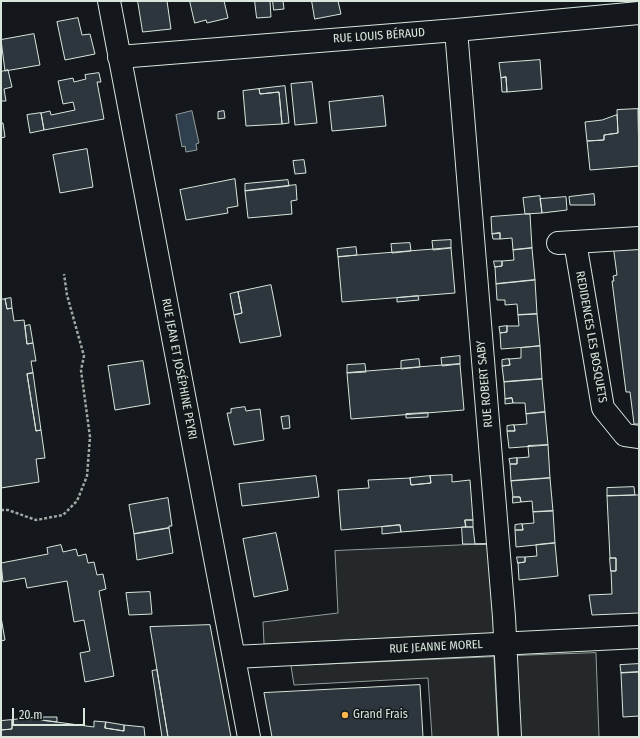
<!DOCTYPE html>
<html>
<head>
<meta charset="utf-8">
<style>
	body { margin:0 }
	#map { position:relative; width:640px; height:738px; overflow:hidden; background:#14181c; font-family:"Fira Sans Condensed",sans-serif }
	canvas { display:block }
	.frame { position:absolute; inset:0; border:2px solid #d8e6dc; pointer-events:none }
	.scale { position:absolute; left:12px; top:708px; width:73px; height:18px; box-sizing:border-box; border:2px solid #d8e6dc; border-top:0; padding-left:5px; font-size:12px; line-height:14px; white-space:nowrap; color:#d8e6dc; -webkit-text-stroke:3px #14181c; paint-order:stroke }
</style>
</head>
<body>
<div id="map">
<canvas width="640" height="738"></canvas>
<div class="frame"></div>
<div class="scale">20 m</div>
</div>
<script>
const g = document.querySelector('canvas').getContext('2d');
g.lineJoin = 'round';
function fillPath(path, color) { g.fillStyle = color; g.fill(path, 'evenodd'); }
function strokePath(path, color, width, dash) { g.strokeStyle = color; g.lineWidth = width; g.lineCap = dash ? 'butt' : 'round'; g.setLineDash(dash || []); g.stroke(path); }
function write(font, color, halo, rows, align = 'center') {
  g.font = font + ' "Fira Sans Condensed",sans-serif'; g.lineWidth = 3; g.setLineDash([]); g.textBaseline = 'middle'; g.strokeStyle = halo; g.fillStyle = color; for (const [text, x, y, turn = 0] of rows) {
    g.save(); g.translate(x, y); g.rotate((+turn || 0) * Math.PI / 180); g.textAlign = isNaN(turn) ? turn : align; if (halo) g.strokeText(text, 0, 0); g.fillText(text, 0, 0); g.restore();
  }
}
const parking = new Path2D(`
	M 489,544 L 498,633 L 264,644 L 263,622 L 338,613 L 335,551 Z
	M 596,653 L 599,737 L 517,737 L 512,656 Z
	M 494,657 L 498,737 L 432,737 L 428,678 L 294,685 L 291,666 Z`);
const water = new Path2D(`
	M 192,111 L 199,143 L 196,144 L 197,150 L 186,152 L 185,146 L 182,147 L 176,115 Z`);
const building = new Path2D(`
	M 138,1 L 167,1 L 171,29 L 143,32 Z
	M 190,1 L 224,1 L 228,18 L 207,23 L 206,20 L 195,23 Z
	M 255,1 L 270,1 L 271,17 L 257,18 Z
	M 273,1 L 283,1 L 284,9 L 274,10 Z
	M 312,1 L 338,1 L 341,14 L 315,19 Z
	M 78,18 L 82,35 L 90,34 L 95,54 L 65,60 L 57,22 Z
	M 34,34 L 40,65 L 5,71 L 1,40 Z
	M 540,60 L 542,89 L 507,92 L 506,77 L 501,78 L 499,63 Z
	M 8,70 L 12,87 L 4,89 L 6,101 L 1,101 L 1,72 Z
	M 99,73 L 101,82 L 97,82 L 104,119 L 44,130 L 41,113 L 50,111 L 51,115 L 75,110 L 73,102 L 63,104 L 58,81 L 73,78 L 74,82 L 86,79 L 85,75 Z
	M 506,77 L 507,92 L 502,92 L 501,78 Z
	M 312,82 L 317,123 L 295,125 L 291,84 Z
	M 285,86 L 289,123 L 282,124 L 279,92 L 260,94 L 259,89 Z
	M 259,89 L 260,94 L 279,92 L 282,124 L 246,126 L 243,91 Z
	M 383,96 L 386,126 L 332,131 L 329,102 Z
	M 638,109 L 639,166 L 590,170 L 587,141 L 604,140 L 604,135 L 618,133 L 617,110 Z
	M 224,111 L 225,118 L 218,119 L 218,112 Z
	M 41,113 L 44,130 L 30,133 L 27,115 Z
	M 617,115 L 618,133 L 604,135 L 604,140 L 587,141 L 585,122 L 602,120 Z
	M 1,123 L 3,123 L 5,137 L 1,138 Z
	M 87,149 L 93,187 L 60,193 L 53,155 Z
	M 304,160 L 306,173 L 295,174 L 293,161 Z
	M 235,179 L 238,206 L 227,208 L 228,213 L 186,220 L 180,190 Z
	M 288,180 L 289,186 L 245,191 L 245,184 Z
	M 296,185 L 297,200 L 291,201 L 292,214 L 248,218 L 245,191 Z
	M 594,194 L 595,205 L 570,205 L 569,197 Z
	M 540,196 L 542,213 L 525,214 L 523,198 Z
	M 566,197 L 567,210 L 542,213 L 540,199 Z
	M 525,214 L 530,214 L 532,248 L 513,250 L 512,238 L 500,239 L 500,233 L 492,234 L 491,217 Z
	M 500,233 L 500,239 L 493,239 L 492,234 Z
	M 451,240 L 451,248 L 433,250 L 432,241 Z
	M 639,242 L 639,424 L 634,424 L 630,392 L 626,392 L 612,281 L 614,281 L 613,276 L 617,275 L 613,245 Z
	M 410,243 L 411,251 L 392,253 L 391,244 Z
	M 356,247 L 357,255 L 338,257 L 337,249 Z
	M 451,248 L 455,293 L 342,302 L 338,257 Z
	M 532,248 L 535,280 L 496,284 L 495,267 L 502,266 L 502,261 L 514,260 L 513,250 Z
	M 494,261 L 502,261 L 502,266 L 495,267 Z
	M 535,280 L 537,314 L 518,315 L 517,304 L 505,305 L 505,300 L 497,300 L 496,284 Z
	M 271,285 L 281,336 L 240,343 L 234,315 L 242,313 L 238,292 Z
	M 238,292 L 242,313 L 234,315 L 230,294 Z
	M 418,296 L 419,300 L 397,302 L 397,298 Z
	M 11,298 L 12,308 L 7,309 L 5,299 Z
	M 1,299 L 5,299 L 7,309 L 12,308 L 14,321 L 24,320 L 27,344 L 33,343 L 36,361 L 31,361 L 33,373 L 27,374 L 36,431 L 41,430 L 45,458 L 36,459 L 39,482 L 1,488 Z
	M 537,314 L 540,346 L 501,349 L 500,333 L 507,332 L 507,326 L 519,326 L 518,315 Z
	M 30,325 L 33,343 L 27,344 L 25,326 Z
	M 507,326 L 507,332 L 500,333 L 499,327 Z
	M 540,346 L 542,379 L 504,382 L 502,366 L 510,365 L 509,359 L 521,358 L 521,348 Z
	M 460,356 L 460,364 L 442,366 L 441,358 Z
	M 419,359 L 420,367 L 401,369 L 401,361 Z
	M 509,359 L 510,365 L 502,366 L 502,360 Z
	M 143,361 L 150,404 L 115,410 L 108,366 Z
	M 365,364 L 366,372 L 347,373 L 347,365 Z
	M 460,364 L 464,410 L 351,419 L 347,373 Z
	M 33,373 L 41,430 L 36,431 L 27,374 Z
	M 542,379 L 545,412 L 526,414 L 525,403 L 513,403 L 512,398 L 505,399 L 504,382 Z
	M 512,398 L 513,403 L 505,404 L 505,399 Z
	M 245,407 L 246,411 L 260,409 L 264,440 L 234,445 L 227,413 L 231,413 L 231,409 Z
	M 545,412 L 548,445 L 509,448 L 507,431 L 515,431 L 514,425 L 527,424 L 526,414 Z
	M 428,413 L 428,417 L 406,418 L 406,414 Z
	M 289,416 L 290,428 L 283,429 L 281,417 Z
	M 514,425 L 515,431 L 507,431 L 507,426 Z
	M 548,445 L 550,478 L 511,481 L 510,464 L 517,464 L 517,458 L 529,457 L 528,446 Z
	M 517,458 L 517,464 L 510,464 L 509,459 Z
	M 452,475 L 452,482 L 470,480 L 473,520 L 465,520 L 466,527 L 401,532 L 400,525 L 341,530 L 338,490 L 369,488 L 368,480 L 410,478 L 411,485 L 431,483 L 430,476 Z
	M 316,476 L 319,497 L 242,506 L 239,484 Z
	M 430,476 L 431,483 L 411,485 L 410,478 Z
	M 550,478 L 553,511 L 533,512 L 532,501 L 521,502 L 520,497 L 513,497 L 511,481 Z
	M 634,487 L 635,495 L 607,496 L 607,488 Z
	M 635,495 L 639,495 L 639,613 L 592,615 L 589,595 L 612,594 L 611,571 L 616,571 L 616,558 L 610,558 L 607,496 Z
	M 513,497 L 520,497 L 521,502 L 513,503 Z
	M 168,498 L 172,526 L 169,526 L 169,528 L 134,534 L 129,505 Z
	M 553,511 L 555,543 L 516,547 L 515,530 L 523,530 L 522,524 L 534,523 L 533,512 Z
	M 465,520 L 473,520 L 473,527 L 466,527 Z
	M 522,524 L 523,530 L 515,530 L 515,525 Z
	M 400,525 L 401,532 L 382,534 L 382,527 Z
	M 462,527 L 473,527 L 475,544 L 489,544 L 463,544 Z
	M 169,528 L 173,553 L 137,560 L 134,534 Z
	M 276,533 L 288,590 L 254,597 L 243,539 Z
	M 555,543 L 558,576 L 519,580 L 518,563 L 525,562 L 525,557 L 537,556 L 536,545 Z
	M 61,545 L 63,552 L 76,549 L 78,556 L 86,554 L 88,563 L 94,562 L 97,575 L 103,574 L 106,589 L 99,591 L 114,676 L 85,682 L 80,653 L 90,651 L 87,636 L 84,620 L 74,622 L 67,581 L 27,588 L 25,578 L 3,582 L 1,563 L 48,554 L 47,548 Z
	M 517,557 L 525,557 L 525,562 L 518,563 Z
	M 610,558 L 616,558 L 616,571 L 611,571 Z
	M 150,592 L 152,614 L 129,615 L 126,593 Z
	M 1,617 L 5,640 L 1,641 Z
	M 210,625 L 231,737 L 168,737 L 150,627 Z
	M 639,664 L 639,672 L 621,673 L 620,665 Z
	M 157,670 L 168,737 L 162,737 L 152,671 Z
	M 639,672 L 639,716 L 623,717 L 621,673 Z
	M 420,685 L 423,737 L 272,737 L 264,693 Z
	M 40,717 L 41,720 L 94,727 L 94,721 L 106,722 L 105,728 L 124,731 L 124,725 L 144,727 L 145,737 L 1,737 L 1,730 L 12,729 L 12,720 Z
	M 40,717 L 57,717 L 57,722 L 41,720 Z
	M 12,720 L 12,729 L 1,730 L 1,721 Z
	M 106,722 L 124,725 L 124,731 L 105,728 Z`);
const path = new Path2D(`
	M 1,510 L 8,510 L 36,520 L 63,515 L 77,501 L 87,476 L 90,437 L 81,370 L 84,356 L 67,295 L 64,274`);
const minor = new Path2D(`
	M 109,1 L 249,737
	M 456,30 L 504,617 L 510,737
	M 119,57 L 456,30 L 639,13
	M 575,242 L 603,408 L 625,435 L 639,437
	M 558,243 L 639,238
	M 234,657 L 639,637`);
const markers = [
	[345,715,4,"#ffb74d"]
];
const streetNames = [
	["RUE LOUIS BÉRAUD",379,36,-4],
	["REDIDENCES LES BOSQUETS",591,337,80],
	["RUE JEAN ET JOSÉPHINE PEYRI",179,369,79],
	["RUE ROBERT SABY",485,384,-95],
	["RUE JEANNE MOREL",436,647,-3]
];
const poiNames = [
	["Grand Frais",353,715]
];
fillPath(parking, '#24282b');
strokePath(parking, '#939e99', 1);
fillPath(water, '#2f3f4d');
strokePath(water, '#939e99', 1);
fillPath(building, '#2c363c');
strokePath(building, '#d8e6dc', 1);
strokePath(minor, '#d8e6dc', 24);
strokePath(path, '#9da8a2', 2.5, [3, 2]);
strokePath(minor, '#14181c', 22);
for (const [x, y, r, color] of markers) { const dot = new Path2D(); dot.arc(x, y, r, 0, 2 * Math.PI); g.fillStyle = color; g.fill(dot); strokePath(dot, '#14181c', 1.5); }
write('12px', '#d8e6dc', '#14181c', streetNames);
write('12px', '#d8e6dc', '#14181c', poiNames, 'left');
</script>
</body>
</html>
